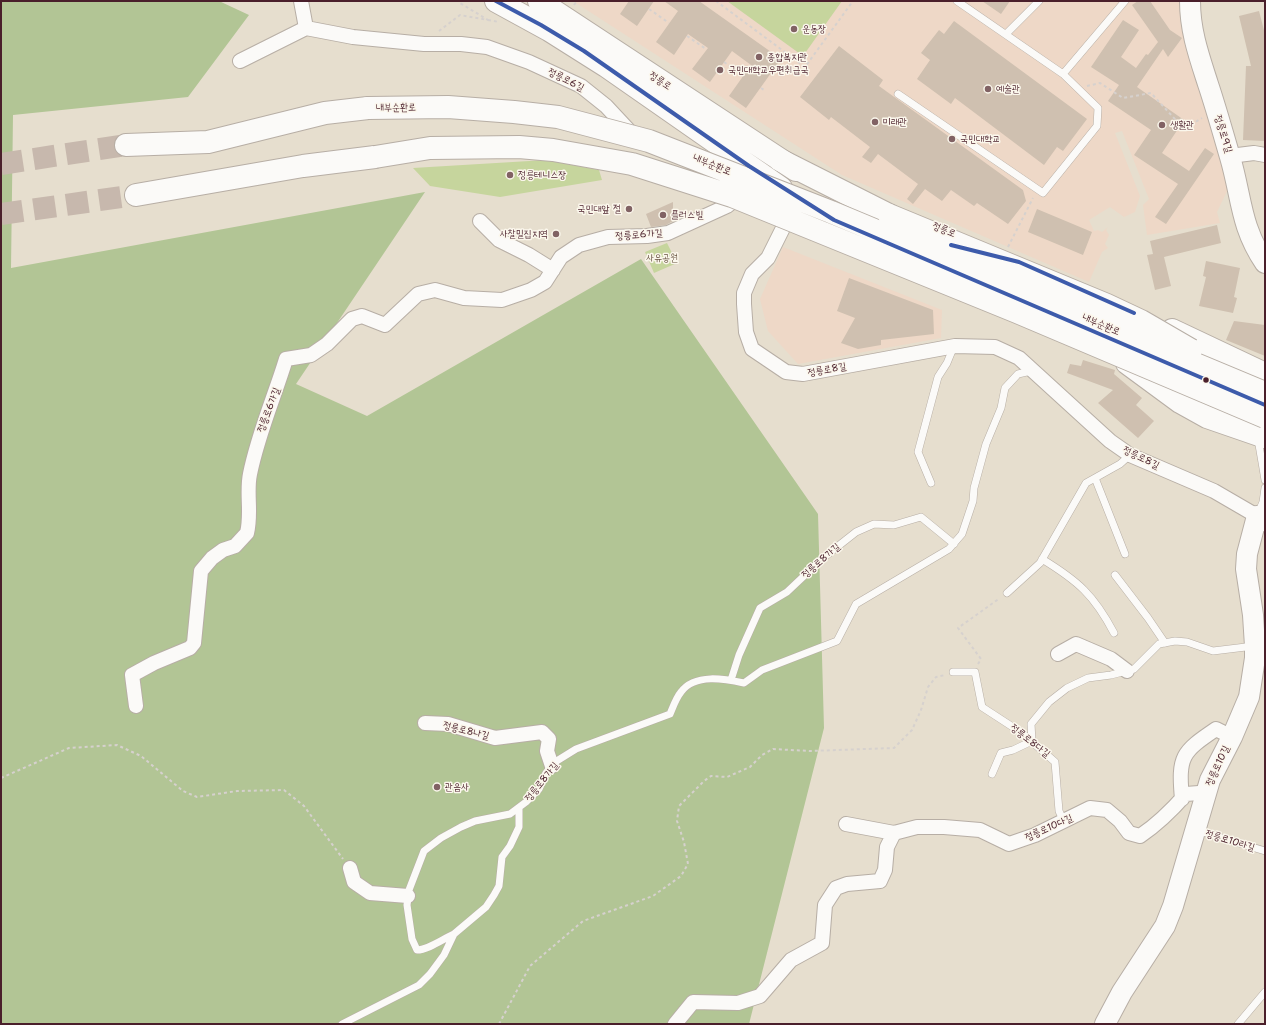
<!DOCTYPE html>
<html>
<head>
<meta charset="utf-8">
<style>
	body { margin:0 }
	#map { position:relative; width:1266px; height:1025px; overflow:hidden; background:#e6dece; font-family:"Shantell Sans",sans-serif }
	canvas { display:block }
	.frame { position:absolute; inset:0; border:2px solid #4a1f2b; pointer-events:none }
</style>
</head>
<body>
<div id="map">
<canvas width="1266" height="1025"></canvas>
<div class="frame"></div>
</div>
<script>
const g = document.querySelector('canvas').getContext('2d');
g.lineJoin = 'round';
function fillPath(path, color) { g.fillStyle = color; g.fill(path, 'evenodd'); }
function strokePath(path, color, width, dash) { g.strokeStyle = color; g.lineWidth = width; g.lineCap = dash ? 'butt' : 'round'; g.setLineDash(dash || []); g.stroke(path); }
function write(font, color, halo, rows, align = 'center') {
  g.font = font + ' "Shantell Sans","Poor Story",sans-serif'; g.lineWidth = 3; g.setLineDash([]); g.textBaseline = 'middle'; g.strokeStyle = halo; g.fillStyle = color; for (const [text, x, y, turn = 0] of rows) {
    g.save(); g.translate(x, y); g.rotate((+turn || 0) * Math.PI / 180); g.textAlign = isNaN(turn) ? turn : align; if (halo) g.strokeText(text, 0, 0); g.fillText(text, 0, 0); g.restore();
  }
}
const built = new Path2D(`
	M 573,1 L 1183,1 L 1230,185 L 1217,212 L 1220,223 L 1147,235 L 1143,205 L 1149,199 L 1122,131 L 1115,133 L 1140,196 L 1135,212 L 1124,217 L 1110,207 L 1089,220 L 1094,231 L 1098,230 L 1102,232 L 1108,227 L 1106,230 L 1109,235 L 1105,244 L 1108,248 L 1102,252 L 1089,282 L 842,175 Z
	M 783,247 L 942,310 L 941,338 L 798,364 L 768,331 L 760,299 Z`);
const green = new Path2D(`
	M 727,1 L 842,1 L 803,56 Z
	M 546,160 L 599,170 L 602,180 L 500,197 L 430,186 L 413,168 Z
	M 667,243 L 677,263 L 654,273 L 645,252 Z`);
const forest = new Path2D(`
	M 1,1 L 219,1 L 249,15 L 188,97 L 13,115 L 11,268 L 425,192 L 296,384 L 367,416 L 641,259 L 818,514 L 824,728 L 749,1024 L 1,1024 Z`);
const building = new Path2D(`
	M 629,1 L 654,1 L 637,26 L 620,14 Z
	M 664,1 L 699,1 L 781,59 L 746,108 L 729,96 L 751,65 L 732,51 L 710,82 L 692,69 L 708,48 L 688,34 L 674,55 L 656,42 L 678,11 Z
	M 982,1 L 1010,1 L 1001,14 Z
	M 1138,1 L 1150,1 L 1170,30 L 1182,38 L 1168,57 L 1163,49 L 1137,87 L 1184,120 L 1162,153 L 1189,171 L 1205,148 L 1214,154 L 1166,224 L 1155,217 L 1178,184 L 1134,155 L 1151,130 L 1108,101 L 1119,85 L 1091,67 L 1123,20 L 1139,30 L 1121,57 L 1136,68 L 1146,54 L 1148,55 L 1158,42 L 1132,5 Z
	M 1259,11 L 1265,34 L 1265,141 L 1243,140 L 1246,66 L 1251,66 L 1239,16 Z
	M 954,21 L 1087,119 L 1063,151 L 1057,147 L 1044,165 L 955,98 L 951,104 L 917,79 L 930,60 L 921,53 L 939,30 L 944,34 Z
	M 839,46 L 883,80 L 879,86 L 1023,190 L 1026,201 L 1008,224 L 977,203 L 974,206 L 951,190 L 942,201 L 925,189 L 913,204 L 907,199 L 918,184 L 878,154 L 871,163 L 862,157 L 870,147 L 831,117 L 829,120 L 800,97 Z
	M 673,202 L 673,221 L 666,225 L 651,227 L 646,214 Z
	M 1037,209 L 1092,232 L 1083,255 L 1028,232 Z
	M 1217,225 L 1221,243 L 1164,257 L 1171,286 L 1155,290 L 1147,255 L 1153,254 L 1150,241 Z
	M 1206,261 L 1240,268 L 1234,297 L 1237,298 L 1233,313 L 1199,306 L 1206,277 L 1203,276 Z
	M 849,278 L 933,310 L 934,334 L 881,340 L 881,345 L 858,349 L 841,343 L 855,318 L 837,311 Z
	M 1234,321 L 1265,325 L 1265,356 L 1226,340 Z
	M 1083,360 L 1115,370 L 1114,374 L 1142,398 L 1136,405 L 1154,421 L 1138,438 L 1098,403 L 1113,390 L 1067,373 L 1070,364 L 1081,366 Z`);
const highwayTunnel = new Path2D(`
	M 1,164 L 126,145
	M 1,214 L 136,195`);
const path = new Path2D(`
	M 716,1 L 805,67 L 853,1
	M 574,5 L 577,1
	M 649,9 L 669,23
	M 488,20 L 499,22
	M 439,31 L 460,15 L 488,20 L 460,3 L 461,1
	M 687,36 L 706,49
	M 724,62 L 744,76
	M 1087,86 L 1100,83 L 1123,98 L 1151,93 L 1184,129 L 1202,118
	M 761,88 L 764,90
	M 1008,247 L 1033,198
	M 978,664 L 981,659 L 958,628 L 1000,598
	M 1,778 L 69,748 L 117,745 L 141,756 L 183,791 L 197,797 L 237,791 L 284,790 L 304,806 L 343,859
	M 499,1024 L 530,966 L 583,921 L 653,896 L 681,876 L 688,864 L 684,842 L 677,821 L 679,806 L 704,781 L 711,776 L 727,777 L 750,767 L 762,755 L 773,749 L 810,751 L 894,748 L 912,730 L 921,710 L 928,687 L 936,677 L 945,675`);
const lane = new Path2D(`
	M 957,1 L 1063,74
	M 1006,34 L 1039,1
	M 898,94 L 1043,193 L 1097,126 L 1098,108 L 1063,74 L 1125,1
	M 1258,439 L 1265,480
	M 1095,478 L 1125,554
	M 931,483 L 918,452 L 938,377 L 947,363 L 954,346
	M 1257,516 L 1263,502 L 1265,488
	M 1042,559 C 1078,581 1094,595 1114,633
	M 1115,575 L 1148,618 L 1165,643
	M 1007,593 L 1040,563 L 1086,483 L 1120,464 L 1130,455
	M 953,672 L 975,672 L 982,707 L 1022,733 L 1055,762 L 1059,811 L 1064,822
	M 731,680 L 739,655 L 760,608 L 787,592 L 823,558 L 856,532 L 874,524 L 894,525 L 921,517 L 954,544
	M 992,774 L 1001,753 L 1013,750 L 1032,741 L 1031,724 L 1049,702 L 1067,688 L 1088,678 L 1111,675 L 1134,669 L 1159,644 L 1175,641 L 1187,642 L 1213,651 L 1254,646
	M 1196,830 L 1265,851
	M 454,934 L 486,907 L 494,895 L 499,886 L 502,857 L 510,846 L 519,827 L 519,808
	M 342,1024 L 419,985 L 430,974 L 444,955 L 454,934 C 443,939 428,950 417,950 L 412,939 L 407,905 L 409,890 L 424,851 L 441,838 L 461,827 L 475,821 L 510,814 L 526,802 L 539,789 L 546,773 L 555,762 L 576,749 L 670,714 C 673,707 676,698 681,692 C 695,673 725,679 744,683 L 762,670 L 837,641 L 856,604 L 949,549 L 962,534 L 973,501 L 974,488 L 986,444 L 1001,408 L 1005,388 L 1018,374 L 1031,371
	M 1238,1024 L 1265,992`);
const street = new Path2D(`
	M 301,1 L 306,28
	M 240,61 L 306,28 L 353,37 L 424,44 L 461,44 L 487,47 L 529,62 L 581,86 L 606,106 L 634,136
	M 1230,156 L 1254,153 L 1265,155
	M 791,212 L 768,258 L 752,274 L 744,293 L 744,304 L 746,332 L 752,349 L 786,372 L 803,374 L 955,346 L 995,347 L 1019,358 L 1110,441 L 1130,455 L 1214,491 L 1257,516
	M 480,221 L 499,240 L 529,255 L 553,270
	M 1058,654 L 1076,644 L 1111,659 L 1127,671
	M 136,706 L 132,675 L 154,663 L 190,648 L 194,643 L 201,571 L 212,558 L 223,550 L 235,546 L 247,533 C 252,513 246,493 250,474 C 258,434 274,398 286,359 L 311,355 L 327,344 L 352,319 L 362,316 L 385,325 L 418,294 L 435,290 L 464,298 L 502,300 L 531,290 L 545,282 L 561,257 L 579,245 L 608,237 L 647,236 L 668,233 L 727,206 L 742,194
	M 425,723 L 448,724 L 495,738 L 542,732 L 549,739 L 547,751 L 552,766
	M 1182,799 C 1178,756 1182,752 1216,729 L 1232,737
	M 846,824 L 894,833
	M 350,868 L 354,882 L 370,893 L 408,896
	M 675,1024 L 693,1002 L 738,1003 L 760,996 L 791,960 L 822,943 L 825,905 L 836,888 L 847,884 L 880,881 L 885,870 L 887,847 L 894,833 L 917,827 L 944,827 L 980,830 L 1009,844 L 1035,835 L 1090,808 L 1107,810 L 1120,821 L 1129,833 L 1140,836 C 1158,824 1172,810 1186,794 L 1199,793 L 1206,794`);
const secondary = new Path2D(`
	M 1190,1 C 1190,31 1199,56 1208,84 C 1216,108 1223,133 1230,157 C 1242,198 1240,226 1265,263
	M 1105,1024 L 1122,992 L 1165,926 L 1173,906 L 1210,780 L 1232,737 L 1249,697 L 1255,658 L 1255,646 L 1253,615 L 1246,569 L 1247,554 L 1257,516 L 1265,521`);
const primary = new Path2D(`
	M 496,1 L 549,30 L 606,66 L 781,188
	M 539,1 L 796,170
	M 1172,330 L 1265,374
	M 1233,391 L 1265,405`);
const highway = new Path2D(`
	M 126,145 L 208,142 L 325,113 L 368,108
	M 780,160 L 889,215
	M 136,195 L 303,166 L 375,157
	M 1127,363 L 1180,402 L 1207,417 L 1265,437`);
const highwayBridge = new Path2D(`
	M 368,108 L 448,107 L 514,112 L 558,117 L 649,141 L 831,212 L 1265,393
	M 375,157 L 430,148 L 519,147 L 553,150 L 632,164 L 732,196 L 1017,312 L 1265,417
	M 889,215 L 1107,305 L 1141,321 L 1191,350`);
const bus1 = new Path2D(`
	M 496,1 L 541,25 L 584,51 L 749,166 L 834,220 L 1265,405
	M 951,245 L 1019,262 L 1134,313`);
const markers = [
	[794,29,4,"#816264"],
	[759,57,4,"#816264"],
	[720,70,4,"#816264"],
	[988,89,4,"#816264"],
	[875,122,4,"#816264"],
	[1162,125,4,"#816264"],
	[952,139,4,"#816264"],
	[510,175,4,"#816264"],
	[629,209,4,"#816264"],
	[663,215,4,"#816264"],
	[556,234,4,"#816264"],
	[1206,380,3.5,"#4a1f2b"],
	[437,787,4,"#816264"]
];
const poiNames = [
	["운동장",802,29],
	["종합복지관",767,57],
	["국민대학교우편취급국",728,70],
	["예술관",996,89],
	["미래관",883,122],
	["생활관",1170,125],
	["국민대학교",960,139],
	["정릉테니스장",518,175],
	["국민대앞 절",621,209,"right"],
	["플러스빌",671,215],
	["사찰밀집지역",548,234,"right"],
	["관음사",445,787]
];
const streetNames = [
	["정릉로6길",566,80,27],
	["정릉로",660,81,34],
	["내부순환로",396,108,-1],
	["정릉로9길",1223,134,73],
	["내부순환로",712,165,22],
	["정릉로",944,230,23],
	["정릉로6가길",639,235,-4],
	["내부순환로",1101,325,23],
	["정릉로8길",827,370,-10],
	["정릉로6가길",269,410,-69],
	["정릉로8길",1141,458,26],
	["정릉로8가길",821,561,-41],
	["정릉로8나길",466,731,14],
	["정릉로8다길",1030,741,38],
	["정릉로10길",1218,766,-65],
	["정릉로8가길",542,782,-51],
	["정릉로10다길",1049,828,-24],
	["정릉로10라길",1230,841,17]
];
const parkNames = [
	["사유공원",662,258]
];
fillPath(built, '#eed8c7');
fillPath(green, '#c6d59d');
fillPath(forest, '#b2c595');
fillPath(building, '#cfc0b0');
strokePath(highwayTunnel, '#c7b8ad', 22, [22, 11]);
strokePath(lane, '#b7aea5', 8);
strokePath(street, '#b7aea5', 16);
strokePath(secondary, '#b7aea5', 22);
strokePath(primary, '#b7aea5', 24);
strokePath(highway, '#b7aea5', 24);
strokePath(path, '#d6d1ce', 2, [3, 3]);
strokePath(lane, '#fbfaf8', 7);
strokePath(street, '#fbfaf8', 14);
strokePath(secondary, '#fbfaf8', 20);
strokePath(primary, '#fbfaf8', 22);
strokePath(highway, '#fbfaf8', 22);
strokePath(highwayBridge, '#b7aea5', 24, []);
strokePath(highwayBridge, '#fbfaf8', 22);
strokePath(bus1, '#3d5bab', 4);
for (const [x, y, r, color] of markers) { const dot = new Path2D(); dot.arc(x, y, r, 0, 2 * Math.PI); g.fillStyle = color; g.fill(dot); strokePath(dot, '#fbf7ec', 1.5); }
write('10px', '#4a1f2b', '#fbf7ec', poiNames, 'left');
write('10px', '#4a1f2b', '#fbf7ec', streetNames);
write('10px', '#675341', '#fbf7ec', parkNames);
</script>
</body>
</html>
